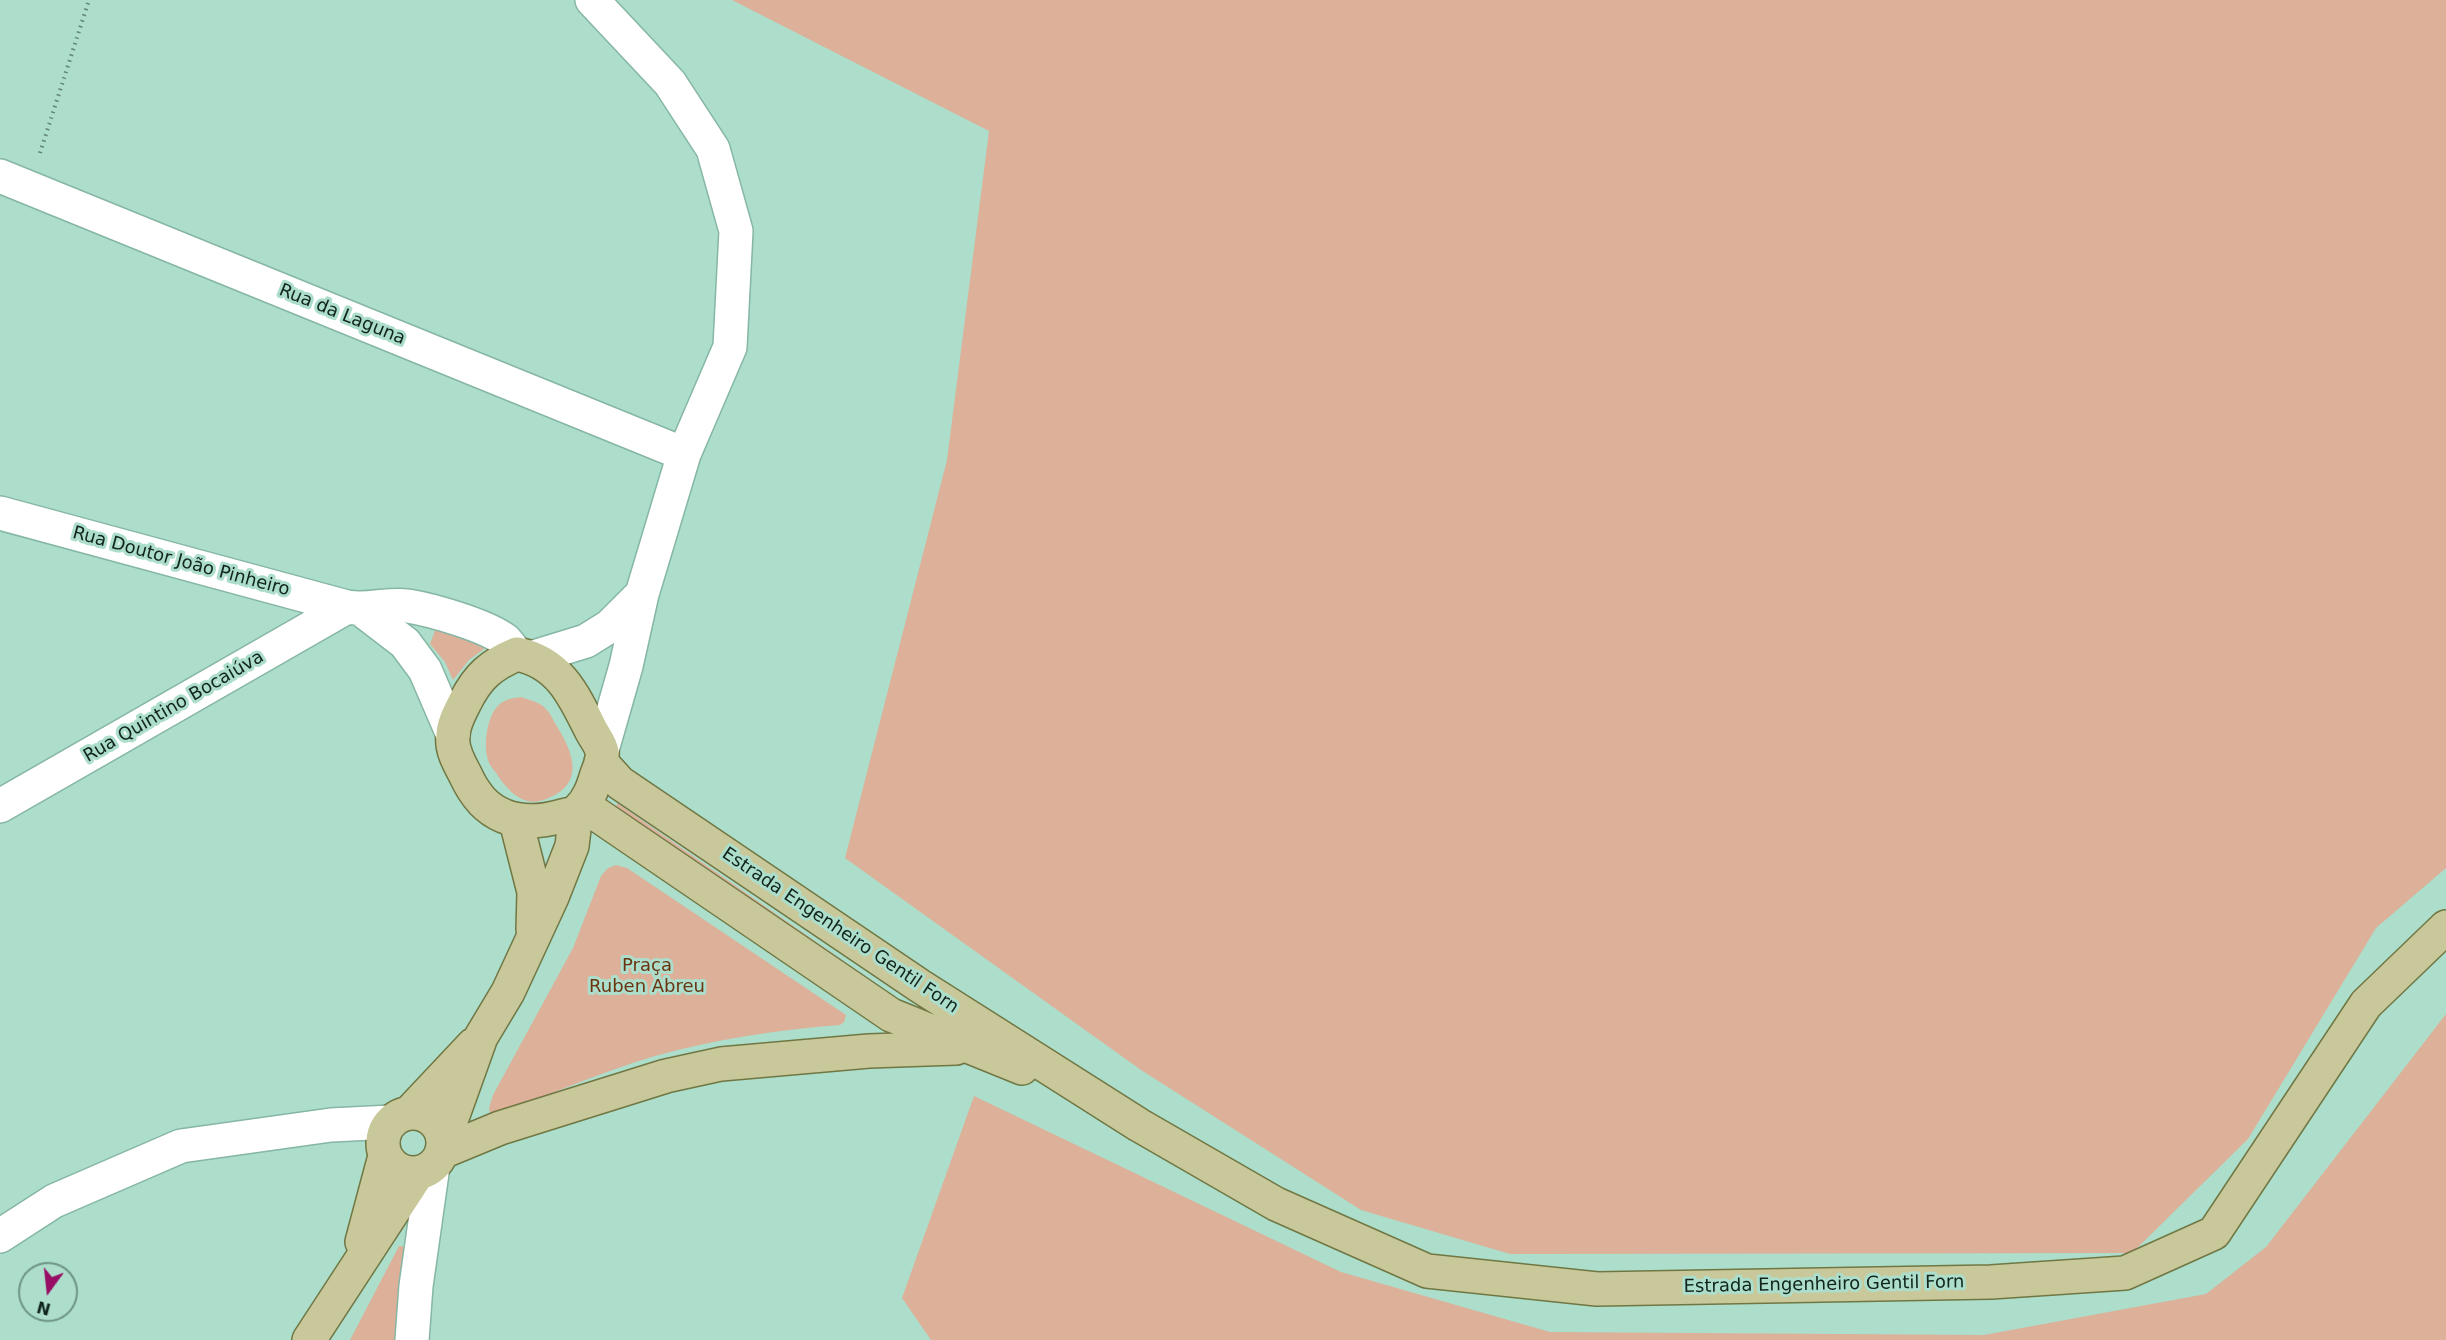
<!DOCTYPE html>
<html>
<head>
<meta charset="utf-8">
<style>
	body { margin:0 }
	#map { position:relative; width:2446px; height:1340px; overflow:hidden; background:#acdecb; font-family:"DejaVu Sans",sans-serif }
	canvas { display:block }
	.north { position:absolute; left:18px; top:1262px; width:60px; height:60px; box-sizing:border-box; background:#acdecb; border:2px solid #6e9485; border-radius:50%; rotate:195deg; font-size:16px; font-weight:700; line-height:24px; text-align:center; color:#11241d }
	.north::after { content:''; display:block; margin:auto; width:21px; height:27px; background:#970e64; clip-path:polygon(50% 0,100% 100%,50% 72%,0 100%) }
</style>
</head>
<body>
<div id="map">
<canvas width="2446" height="1340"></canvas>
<div class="north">N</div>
</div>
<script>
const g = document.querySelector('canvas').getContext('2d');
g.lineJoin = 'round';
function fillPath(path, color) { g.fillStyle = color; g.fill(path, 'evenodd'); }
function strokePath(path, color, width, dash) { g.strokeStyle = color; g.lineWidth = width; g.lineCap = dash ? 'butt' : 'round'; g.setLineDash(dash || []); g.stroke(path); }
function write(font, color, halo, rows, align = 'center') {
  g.font = font + ' "DejaVu Sans",sans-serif'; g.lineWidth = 6; g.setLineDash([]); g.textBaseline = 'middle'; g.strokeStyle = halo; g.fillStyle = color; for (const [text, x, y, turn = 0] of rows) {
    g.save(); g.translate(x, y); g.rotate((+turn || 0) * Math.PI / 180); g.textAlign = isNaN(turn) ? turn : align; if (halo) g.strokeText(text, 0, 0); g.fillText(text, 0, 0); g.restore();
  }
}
const green = new Path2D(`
	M 732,0 L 2446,0 L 2446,868 L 2376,928 L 2248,1139 L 2132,1253 L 1510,1254 L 1361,1210 L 1141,1070 L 845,858 L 947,460 L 989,131 Z
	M 437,625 L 480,643 L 485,648 L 469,660 L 453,680 L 445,662 L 430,644 Z
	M 521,697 C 529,700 540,702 546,709 C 551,714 554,722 558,728 C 575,756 584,785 546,799 C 525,808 510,793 498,776 C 495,771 489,765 488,760 C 483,745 487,714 500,704 C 506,699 513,698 521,697 Z
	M 617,803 L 895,997 L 899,1001 L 900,1004 L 616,808 Z
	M 616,865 L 627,868 L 846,1015 L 844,1022 L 840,1025 C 777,1030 716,1039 655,1056 C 601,1072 549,1095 496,1115 L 490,1114 L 489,1108 L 493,1095 L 573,948 L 601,876 L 608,868 Z
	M 2446,1014 L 2446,1340 L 931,1340 L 902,1298 L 974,1096 L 1341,1272 L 1550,1332 L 1984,1335 L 2206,1294 L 2266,1247 Z
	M 399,1246 L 407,1247 L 399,1340 L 350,1340 Z`);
const path = new Path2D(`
	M 40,153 L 89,0`);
const minor = new Path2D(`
	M 592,0 L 670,83 L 713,149 L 736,231 L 730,347 L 684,454 L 642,594 L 626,666 L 602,750
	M 0,176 L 684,454
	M 0,513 L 347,607 C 368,611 387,603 408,606 C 432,610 485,625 505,640 C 509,644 513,650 517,654
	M 362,610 L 405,643 L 425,670 L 453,735
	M 534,657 L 586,641 L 610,626 L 642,594
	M 0,806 L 347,607
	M 0,1236 L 54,1201 L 181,1146 L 331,1125 L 391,1122
	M 412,1340 L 416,1286 L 433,1166`);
const major = new Path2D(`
	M 517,654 C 558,662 573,693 590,728 C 593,735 601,744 602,752 C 603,760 600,767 597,774 C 593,787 589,800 578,810 C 574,814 567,815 562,816 C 534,824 504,824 482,801 C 475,793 469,783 465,774 C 459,763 451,749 453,736 C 453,724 460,712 465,702 C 478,676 491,665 517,654 Z
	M 601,762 L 620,783 L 920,986 L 1139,1125 L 1276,1204 L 1427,1271 L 1597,1289 L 1991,1282 L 2125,1273 L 2214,1233 L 2366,1004 L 2446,927
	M 583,805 L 891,1015 L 1022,1068
	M 516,821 L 534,892 L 533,929
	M383 1143a30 30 0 1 1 60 0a30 30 0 1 1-60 0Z
	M 409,1113 L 473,1045
	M 443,1143 L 481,1037 L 508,992 L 552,897 L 572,846 L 576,812
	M 442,1152 L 500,1128 L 666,1076 L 721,1064 L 869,1051 L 956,1048
	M 362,1242 L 385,1156
	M 309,1340 L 418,1173`);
const streetNames = [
	["Rua da Laguna",342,315,22],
	["Rua Doutor João Pinheiro",181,562,15],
	["Rua Quintino Bocaiúva",174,707,-30],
	["Estrada Engenheiro Gentil Forn",840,931,34],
	["Estrada Engenheiro Gentil Forn",1824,1285,-1]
];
const parkNames = [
	["Praça",647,966],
	["Ruben Abreu",647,987]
];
fillPath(green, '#dcb099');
strokePath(minor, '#86b6a4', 36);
strokePath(major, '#707743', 36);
strokePath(path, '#628578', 4, [1.5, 4.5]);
strokePath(minor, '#fff', 33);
strokePath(major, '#c8c89b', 33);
write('18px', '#11241d', '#acdecb', streetNames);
write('18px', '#6a3411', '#acdecb', parkNames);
</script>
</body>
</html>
